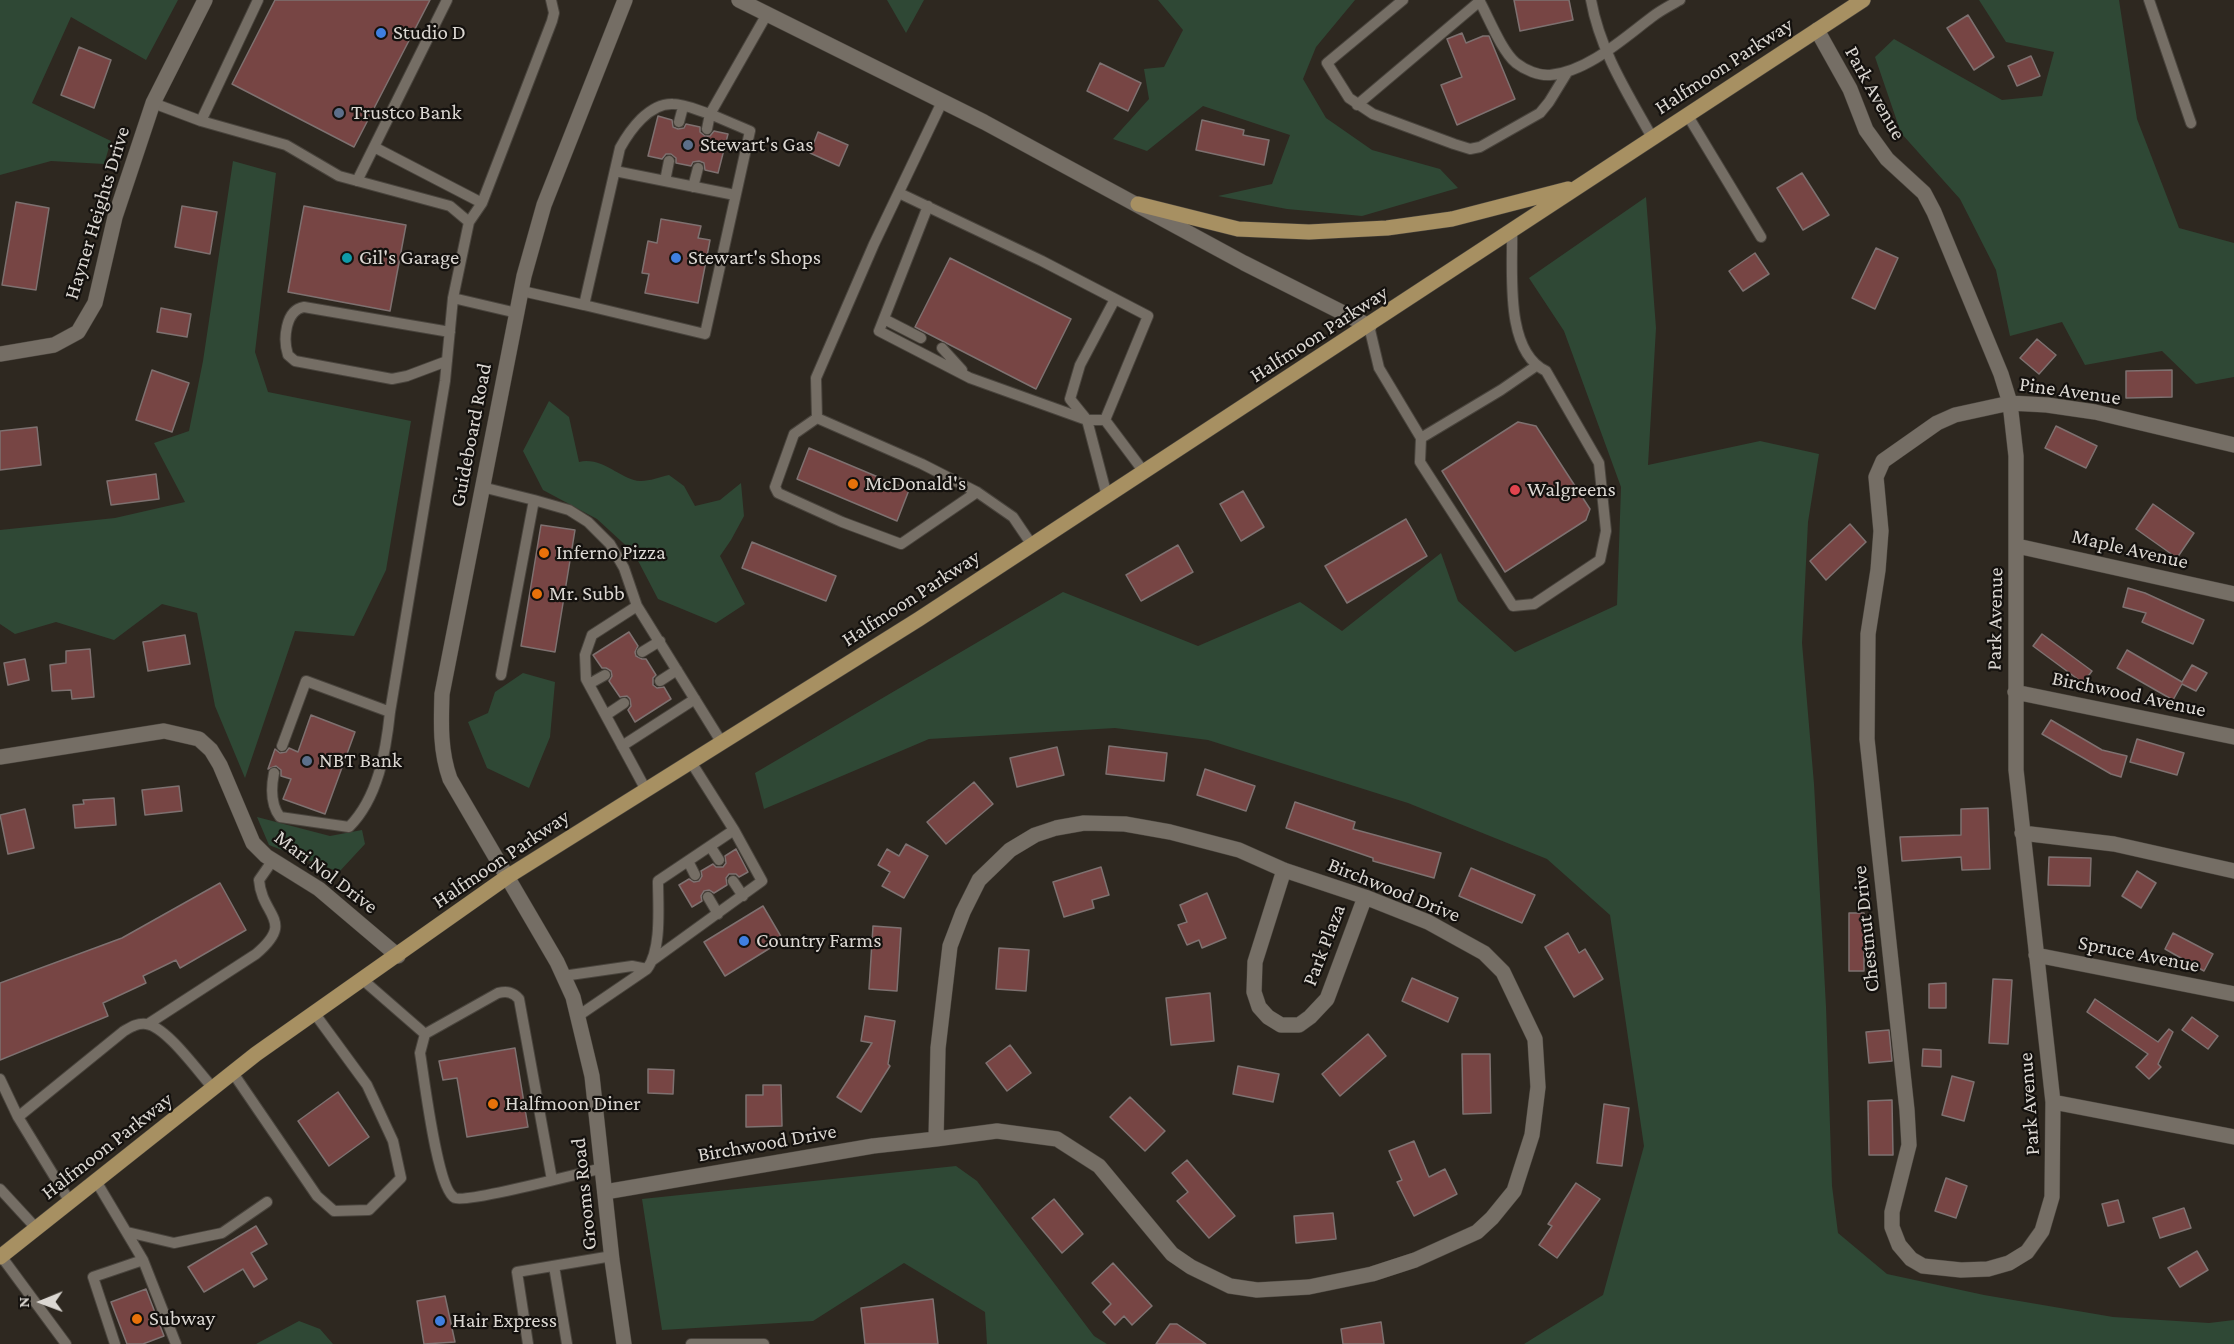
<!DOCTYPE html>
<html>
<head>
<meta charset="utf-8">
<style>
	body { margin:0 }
	#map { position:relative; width:2234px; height:1344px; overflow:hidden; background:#2e2820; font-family:"Crimson Pro",serif }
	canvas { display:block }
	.north { position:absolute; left:12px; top:1272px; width:60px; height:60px; -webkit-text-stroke:4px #14110e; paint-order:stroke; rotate:269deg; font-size:16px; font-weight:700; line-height:24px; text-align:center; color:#dbd7d2 }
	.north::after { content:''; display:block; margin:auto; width:21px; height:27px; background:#dbd7d2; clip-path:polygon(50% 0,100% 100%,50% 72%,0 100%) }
</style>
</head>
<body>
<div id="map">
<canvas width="2234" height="1344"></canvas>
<div class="north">N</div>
</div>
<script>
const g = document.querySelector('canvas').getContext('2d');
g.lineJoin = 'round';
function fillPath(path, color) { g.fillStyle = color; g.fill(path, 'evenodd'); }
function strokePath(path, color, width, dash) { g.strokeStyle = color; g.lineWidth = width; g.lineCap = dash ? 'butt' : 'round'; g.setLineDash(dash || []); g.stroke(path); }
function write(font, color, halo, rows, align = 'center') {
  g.font = font + ' "Crimson Pro",serif'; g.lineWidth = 4.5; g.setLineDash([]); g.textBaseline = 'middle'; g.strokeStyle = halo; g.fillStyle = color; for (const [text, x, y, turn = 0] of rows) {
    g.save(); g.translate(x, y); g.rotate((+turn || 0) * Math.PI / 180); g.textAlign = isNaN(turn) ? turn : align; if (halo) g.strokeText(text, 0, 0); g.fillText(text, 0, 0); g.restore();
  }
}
const green = new Path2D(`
	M 0,0 L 178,0 L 146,60 L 71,17 L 32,103 L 111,141 L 104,164 L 51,161 L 0,175 Z
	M 887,0 L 924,0 L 906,33 Z
	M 1158,0 L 1355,0 L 1316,47 L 1303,79 L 1326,118 L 1372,150 L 1440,169 L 1458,188 L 1362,216 L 1287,209 L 1218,196 L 1272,184 L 1290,135 L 1203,106 L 1147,151 L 1113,139 L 1149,99 L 1144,69 L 1164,67 L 1183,30 Z
	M 1979,0 L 2119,0 L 2137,119 L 2179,228 L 2234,243 L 2234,377 L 2196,384 L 2162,351 L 2085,365 L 2062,322 L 2010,336 L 1996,270 L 1960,199 L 1901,133 L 1875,57 L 1894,39 L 2002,100 L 2042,96 L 2054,52 L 2006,42 Z
	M 233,161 L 276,173 L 255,352 L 268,392 L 411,421 L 386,570 L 354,636 L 295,631 L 245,778 L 215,706 L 197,613 L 162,604 L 114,640 L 56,622 L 15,634 L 0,624 L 0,530 L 115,518 L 185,502 L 154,443 L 189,431 L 203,361 Z
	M 1646,197 L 1656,328 L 1648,465 L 1760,441 L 1819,454 L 1808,522 L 1802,643 L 1814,784 L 1826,1007 L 1832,1186 L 1838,1233 L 1887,1274 L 1984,1295 L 2113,1317 L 2209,1323 L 2234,1320 L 2234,1344 L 1524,1344 L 1603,1295 L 1644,1146 L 1610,915 L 1547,859 L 1408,803 L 1208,740 L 1115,728 L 929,739 L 764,809 L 755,773 L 1063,592 L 1198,646 L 1300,602 L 1342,631 L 1441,553 L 1458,601 L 1515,652 L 1617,605 L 1621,487 L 1564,331 L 1529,278 Z
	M 549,401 L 569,417 L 579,462 C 603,456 623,482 641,481 C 650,481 660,477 669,475 L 684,486 L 695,506 L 720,500 L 741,483 L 744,516 L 731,540 L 720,556 L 745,604 L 716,623 L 658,599 L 634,553 L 597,519 L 543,490 L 523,451 Z
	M 523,673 L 555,682 L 550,737 L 529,788 L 487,768 L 468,722 L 488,713 L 495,692 Z
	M 257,817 L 330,836 L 362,830 L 365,844 L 339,872 L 269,845 Z
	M 956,1166 L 977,1181 L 1094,1336 L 1107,1344 L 987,1344 L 985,1312 L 904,1263 L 813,1321 L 662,1330 L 642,1199 Z
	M 299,1321 L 320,1329 L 333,1344 L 256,1344 Z`);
const building = new Path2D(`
	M 275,0 L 430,0 L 354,147 L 232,84 Z
	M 1514,0 L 1569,0 L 1573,20 L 1520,31 Z
	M 1968,15 L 1994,57 L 1974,70 L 1947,28 Z
	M 1462,33 L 1466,43 L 1483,36 L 1489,36 L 1515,99 L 1457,125 L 1441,85 L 1462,77 L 1447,39 Z
	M 79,47 L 111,60 L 94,108 L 61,95 Z
	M 2031,56 L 2040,76 L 2017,86 L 2008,66 Z
	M 1100,63 L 1141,83 L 1128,111 L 1087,91 Z
	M 658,116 L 672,120 L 673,127 L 678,129 L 684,128 L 686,124 L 700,127 L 700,132 L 705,136 L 710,136 L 714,131 L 728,134 L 718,173 L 705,170 L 704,163 L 699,161 L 693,162 L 691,166 L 676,163 L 676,158 L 671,154 L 666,154 L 662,159 L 648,156 Z
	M 1202,120 L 1244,130 L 1243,135 L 1269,140 L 1264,165 L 1196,150 Z
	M 818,132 L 848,145 L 839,166 L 810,153 Z
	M 1802,173 L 1829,215 L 1803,230 L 1777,188 Z
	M 16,202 L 49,208 L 36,290 L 2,285 Z
	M 182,206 L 217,212 L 210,254 L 175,247 Z
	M 304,206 L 406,225 L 390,311 L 288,292 Z
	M 661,219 L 701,226 L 698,238 L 710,240 L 698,303 L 645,293 L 649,274 L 642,273 L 648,241 L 657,243 Z
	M 1876,248 L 1898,258 L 1875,309 L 1852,298 Z
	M 1755,253 L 1769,274 L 1743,291 L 1729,271 Z
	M 950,258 L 1071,319 L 1036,389 L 915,327 Z
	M 161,308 L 191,314 L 187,337 L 157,332 Z
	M 2037,339 L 2056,355 L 2039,374 L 2020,358 Z
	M 152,370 L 189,383 L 172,432 L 136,420 Z
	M 2172,370 L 2172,397 L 2126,398 L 2126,371 Z
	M 1518,422 L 1536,426 L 1590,509 L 1586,520 L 1505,572 L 1442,471 Z
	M 2056,426 L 2097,446 L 2086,468 L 2045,448 Z
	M 37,427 L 41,465 L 0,470 L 0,431 Z
	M 809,448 L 909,490 L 897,521 L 797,479 Z
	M 156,474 L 159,499 L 111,505 L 107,481 Z
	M 1243,491 L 1264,527 L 1241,541 L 1220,504 Z
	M 2153,504 L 2194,533 L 2177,558 L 2136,529 Z
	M 1406,519 L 1427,556 L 1347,603 L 1325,566 Z
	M 1850,524 L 1866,542 L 1826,580 L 1810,561 Z
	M 541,525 L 575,530 L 555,652 L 521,646 Z
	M 752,542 L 836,576 L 826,601 L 742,568 Z
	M 1178,545 L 1193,572 L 1141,601 L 1126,575 Z
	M 2128,588 L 2145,593 L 2204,620 L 2193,644 L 2142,622 L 2146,613 L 2123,607 Z
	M 629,632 L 638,646 L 635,652 L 636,656 L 642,659 L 646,659 L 656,675 L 653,678 L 653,685 L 657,688 L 664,687 L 671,699 L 635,722 L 628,710 L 631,706 L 630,699 L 627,696 L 620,697 L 609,681 L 612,676 L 611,671 L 606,668 L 602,668 L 593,655 Z
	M 2042,634 L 2092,671 L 2083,683 L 2033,646 Z
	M 185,635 L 190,664 L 148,671 L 143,642 Z
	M 90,649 L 94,697 L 72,699 L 71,690 L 52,691 L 50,665 L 66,663 L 66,651 Z
	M 2127,650 L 2182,682 L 2192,665 L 2207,673 L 2196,691 L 2182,684 L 2173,700 L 2117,668 Z
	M 25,659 L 29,680 L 8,685 L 4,663 Z
	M 311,715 L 355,732 L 325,814 L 283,799 L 291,779 L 281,776 L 281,770 L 276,766 L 268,769 L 275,749 L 280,753 L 286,752 L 289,748 L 298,752 Z
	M 2051,720 L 2102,750 L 2127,756 L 2121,777 L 2111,774 L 2042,734 Z
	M 2137,739 L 2184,753 L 2177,775 L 2130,762 Z
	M 1109,746 L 1167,753 L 1164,781 L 1106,774 Z
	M 1057,747 L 1064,775 L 1017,787 L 1010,758 Z
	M 1205,769 L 1255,786 L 1246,811 L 1197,795 Z
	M 974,782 L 993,804 L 946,844 L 927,822 Z
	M 179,786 L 182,811 L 145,815 L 142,790 Z
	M 114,798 L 116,825 L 75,828 L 73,805 L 84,804 L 83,800 Z
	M 1295,802 L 1355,822 L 1353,829 L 1441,853 L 1434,878 L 1373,861 L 1373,858 L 1286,828 Z
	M 1988,808 L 1990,869 L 1962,870 L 1961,857 L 1902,861 L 1900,837 L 1961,835 L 1961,809 Z
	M 25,809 L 34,848 L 8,854 L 0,815 Z
	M 906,844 L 928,856 L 904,898 L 882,886 L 890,872 L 878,865 L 887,849 L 899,856 Z
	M 736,849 L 748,872 L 739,877 L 736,874 L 729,874 L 726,878 L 727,885 L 714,893 L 709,890 L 704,891 L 701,896 L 702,901 L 692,907 L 679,885 L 689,879 L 694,882 L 699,881 L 702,876 L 701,871 L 713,864 L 716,867 L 723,867 L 726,863 L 725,856 Z
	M 2049,857 L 2091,858 L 2090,886 L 2048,885 Z
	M 1101,867 L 1109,895 L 1092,900 L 1094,908 L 1064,917 L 1053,882 Z
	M 1471,868 L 1535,895 L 1522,923 L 1459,896 Z
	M 2137,871 L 2156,883 L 2141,908 L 2122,896 Z
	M 220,883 L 246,930 L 180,968 L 176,960 L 143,976 L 146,983 L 103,1003 L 108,1016 L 0,1060 L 0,983 L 122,938 Z
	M 1207,893 L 1226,938 L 1202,948 L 1199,940 L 1187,945 L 1178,925 L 1187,922 L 1180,905 Z
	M 763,906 L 783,940 L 725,976 L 704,942 Z
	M 1849,913 L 1864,913 L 1864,971 L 1849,971 Z
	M 873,926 L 901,928 L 897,991 L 869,989 Z
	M 1568,933 L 1579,953 L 1585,949 L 1603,979 L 1574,997 L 1545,947 Z
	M 2173,933 L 2213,954 L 2204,971 L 2165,949 Z
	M 999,948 L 1029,950 L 1026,991 L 996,989 Z
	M 1412,978 L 1458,998 L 1448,1022 L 1402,1001 Z
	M 1993,979 L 2012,980 L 2008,1044 L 1989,1043 Z
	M 1946,983 L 1946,1008 L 1929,1008 L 1929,984 Z
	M 1210,993 L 1214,1041 L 1171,1045 L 1166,998 Z
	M 2095,999 L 2158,1042 L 2169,1029 L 2173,1032 L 2158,1064 L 2161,1067 L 2149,1079 L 2136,1067 L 2148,1054 L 2087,1012 Z
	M 865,1016 L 895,1021 L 888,1064 L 890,1066 L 861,1112 L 837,1097 L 872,1043 L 861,1041 Z
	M 2192,1017 L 2218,1036 L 2208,1049 L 2182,1030 Z
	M 1889,1030 L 1892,1061 L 1869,1063 L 1866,1032 Z
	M 1368,1034 L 1386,1056 L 1340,1096 L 1322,1074 Z
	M 1010,1045 L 1031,1073 L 1007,1091 L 986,1063 Z
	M 515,1048 L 528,1127 L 467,1137 L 457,1078 L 443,1080 L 439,1061 Z
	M 1923,1049 L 1941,1050 L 1941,1067 L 1922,1066 Z
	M 1462,1054 L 1490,1054 L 1491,1113 L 1463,1114 Z
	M 1238,1066 L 1279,1074 L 1273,1102 L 1233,1094 Z
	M 648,1069 L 674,1070 L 673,1094 L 648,1093 Z
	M 1952,1076 L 1974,1082 L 1964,1121 L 1942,1115 Z
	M 763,1085 L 781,1085 L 782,1126 L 746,1127 L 746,1095 L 763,1095 Z
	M 338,1092 L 369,1137 L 329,1166 L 298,1121 Z
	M 1130,1097 L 1165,1131 L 1145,1151 L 1110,1117 Z
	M 1892,1100 L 1893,1155 L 1869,1155 L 1868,1101 Z
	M 1604,1104 L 1629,1108 L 1622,1166 L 1597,1163 Z
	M 1414,1141 L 1429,1177 L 1445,1169 L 1457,1194 L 1414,1216 L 1397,1182 L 1402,1180 L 1389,1151 Z
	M 1187,1160 L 1235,1216 L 1209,1238 L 1177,1201 L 1188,1192 L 1172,1173 Z
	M 1946,1178 L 1967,1186 L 1956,1218 L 1935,1211 Z
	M 1576,1183 L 1600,1199 L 1557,1258 L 1539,1245 L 1552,1226 L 1548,1224 Z
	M 1054,1199 L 1083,1234 L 1062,1253 L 1032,1218 Z
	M 2118,1200 L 2124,1222 L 2108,1226 L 2102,1204 Z
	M 2184,1208 L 2191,1228 L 2160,1238 L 2153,1218 Z
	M 1333,1213 L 1336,1239 L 1296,1243 L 1294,1216 Z
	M 256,1226 L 267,1244 L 251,1253 L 267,1279 L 254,1287 L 243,1269 L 204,1292 L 188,1267 Z
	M 2197,1251 L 2208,1270 L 2180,1287 L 2168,1268 Z
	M 1113,1263 L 1152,1306 L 1132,1325 L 1124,1316 L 1115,1325 L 1103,1312 L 1111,1304 L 1092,1283 Z
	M 146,1289 L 164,1336 L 143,1344 L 127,1344 L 111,1302 Z
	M 445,1296 L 455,1342 L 424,1344 L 417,1301 Z
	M 933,1299 L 938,1344 L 865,1344 L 861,1308 Z
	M 1381,1322 L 1384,1344 L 1343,1344 L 1341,1329 Z
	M 1170,1324 L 1177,1324 L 1206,1344 L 1156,1344 Z`);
const service = new Path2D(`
	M 1403,0 L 1327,63 L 1349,98 L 1373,114 L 1454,144 L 1470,149 L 1480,147 L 1540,113 L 1549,102 L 1568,71
	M 1479,0 C 1489,18 1501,50 1516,63 C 1525,70 1539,76 1550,75 C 1587,72 1624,38 1652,17 C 1661,10 1671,5 1680,0
	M 1591,0 C 1600,51 1628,94 1653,139
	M 2149,0 L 2191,123
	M 153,103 L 201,121 L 286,145 L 339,176 L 450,206 L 469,222 L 453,298 L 445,381 L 390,712
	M 1357,105 L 1480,1
	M 1688,116 L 1761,237
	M 201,121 L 258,0
	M 679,122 L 683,107
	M 374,147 L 482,203
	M 615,171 L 735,195
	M 357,181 L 447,0
	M 665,181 L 669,161
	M 693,187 L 698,168
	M 899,193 L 1042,261 L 1148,316 L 1105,420
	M 928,206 L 879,331 L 970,378 L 1087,420 L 1105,420
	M 469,222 L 482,203 L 552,21 L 554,13 L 551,0
	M 522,291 L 584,305 L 620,148 C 630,130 649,103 673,104 C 685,104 699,111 710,114 L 767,14
	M 453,298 L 517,313
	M 584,305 L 705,334 L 750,131 L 710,114 L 707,129
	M 884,319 L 921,338
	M 1369,326 L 1379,368 L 1421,438 L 1501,390 L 1536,366
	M 942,348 L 962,370
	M 447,361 L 407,376 L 392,379 L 295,361 L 288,355 C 283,340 285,310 304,307 L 450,332
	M 817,418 L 816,378 L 874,244 L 942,102
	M 1105,420 L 1144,472
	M 1421,438 L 1420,462 L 1513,606 L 1534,604 L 1600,560 L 1606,531 L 1599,463 L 1546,371 C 1504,351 1513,271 1512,231
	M 482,487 L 534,500 L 501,675
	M 977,492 L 901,544 L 842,522 L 778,493 L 775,487 L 794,434 L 817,418 L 922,464 L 977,492 L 1013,517 L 1032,545
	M 1107,496 L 1087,420 L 1070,399 L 1080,365 L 1115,299
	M 534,500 L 569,510 L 588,522 L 610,544 L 624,568 L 637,606 L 722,743
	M 637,606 L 592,635 L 585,655 L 586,679 L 646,790
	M 642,652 L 660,641
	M 660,681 L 677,670
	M 589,684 L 605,675
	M 606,715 L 624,703
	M 622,746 L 695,699
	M 274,773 C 271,788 270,804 280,817 L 349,827 C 378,798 386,751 390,712 L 306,681 L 282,746
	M 710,846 L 719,860
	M 688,861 L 695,875
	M 733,881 L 743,896
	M 708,897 L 718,914
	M 653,960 L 762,881 L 734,830
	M 563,976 L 632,966 L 647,969
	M 363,980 L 425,1034
	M 578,1016 L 647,969 C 662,949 658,906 658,881 L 734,830 L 691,762
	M 148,1024 L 256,954 C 296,920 262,917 259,880 L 273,860
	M 233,1073 L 317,1196 L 334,1211 L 369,1210 L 401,1178 L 393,1141 L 367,1085 L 315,1014
	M 0,1079 L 18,1117
	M 552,1180 L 519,999 C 513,992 507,991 498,993 L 425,1034 L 420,1053 C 424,1076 437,1190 455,1198 C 467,1203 581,1173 603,1168
	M 96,1181 L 143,1260 L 176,1344
	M 0,1189 L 36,1228
	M 70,1202 L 18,1117 L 124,1031 C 131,1027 137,1023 146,1024 C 166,1026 199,1073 213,1088
	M 127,1232 L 174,1243 L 222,1233 L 267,1202
	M 1,1256 L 66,1344
	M 554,1266 L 567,1344
	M 115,1344 L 93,1277 L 143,1260
	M 528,1344 L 517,1272 L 612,1256
	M 691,1344 L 764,1344`);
const minor = new Path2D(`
	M 1817,30 L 1850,89 L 1866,130 L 1887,159 L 1924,193 L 1934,212 L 2001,374 L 2010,403 L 2016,456 L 2016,770 L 2053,1102 L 2052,1197 L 2042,1231 L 2027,1252 L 2009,1263 L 1988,1269 L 1961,1270 L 1923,1266 L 1911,1259 L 1899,1245 L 1892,1227 L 1892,1212 L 1909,1145 L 1907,1110 L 1867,739 L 1868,634 L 1878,570 L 1881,531 L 1876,477 L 1883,461 L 1937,423 L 1955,415 L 2010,403 L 2047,405 L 2095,412 L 2234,445
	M 0,354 L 54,345 L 78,332 L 95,303 L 115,217 L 153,103 L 205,0
	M 2017,546 L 2234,594
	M 2015,692 L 2234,737
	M 0,757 L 164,731 L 199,739 L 211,750 L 220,765 L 253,843 L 266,856 L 319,889 L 398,956
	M 2022,833 L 2114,844 L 2234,871
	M 1284,870 L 1255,962 L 1254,992 L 1259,1007 L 1268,1017 L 1281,1025 L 1299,1025 L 1310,1017 L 1327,999 L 1365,897
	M 2036,955 L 2234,994
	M 2053,1102 L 2234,1137
	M 605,1192 L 873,1146 L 936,1139 L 997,1131 L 1057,1139 L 1099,1166 L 1172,1254 L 1191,1267 L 1230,1286 L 1257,1290 L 1309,1287 L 1372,1274 L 1415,1260 L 1477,1232 L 1492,1218 L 1514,1191 L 1532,1135 L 1538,1087 L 1535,1039 L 1503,972 L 1484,953 L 1428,922 L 1365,897 L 1284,870 L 1239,850 L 1170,832 L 1125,824 L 1084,823 L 1056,828 L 1035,835 L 1010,850 L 979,880 L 963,912 L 950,946 L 938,1048 L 936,1139`);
const tertiary = new Path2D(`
	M 624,1344 L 612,1260 L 592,1076 L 573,997 L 557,962 L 450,779 C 440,751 441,724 442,694 L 524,276 L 544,205 L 625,0`);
const secondary = new Path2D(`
	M 739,0 L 984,122 L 1244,263 L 1369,326`);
const primary = new Path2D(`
	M 1138,204 L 1238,229 L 1309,232 L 1387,228 L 1452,219 L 1568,189
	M 0,1257 L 256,1054 L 507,877 L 919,619 L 1863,0`);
const markers = [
	[381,33,6,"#3f7fe0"],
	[339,113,6,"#5c6f8a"],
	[688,145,6,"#5c6f8a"],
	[347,258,6,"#0f9aa8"],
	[676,258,6,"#3f7fe0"],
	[853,484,6,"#e8710a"],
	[1515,490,6,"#e0444e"],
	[544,553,6,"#e8710a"],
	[537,594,6,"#e8710a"],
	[307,761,6,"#5c6f8a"],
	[744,941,6,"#3f7fe0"],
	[493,1104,6,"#e8710a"],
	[137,1319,6,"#e8710a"],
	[440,1321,6,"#3f7fe0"]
];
const poiNames = [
	["Studio D",393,33],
	["Trustco Bank",351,113],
	["Stewart's Gas",700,145],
	["Gil's Garage",359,258],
	["Stewart's Shops",688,258],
	["McDonald's",865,484],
	["Walgreens",1527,490],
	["Inferno Pizza",556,553],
	["Mr. Subb",549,594],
	["NBT Bank",319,761],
	["Country Farms",756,941],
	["Halfmoon Diner",505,1104],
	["Subway",149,1319],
	["Hair Express",452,1321]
];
const streetNames = [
	["Halfmoon Parkway",1724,66,-33],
	["Park Avenue",1875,93,61],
	["Hayner Heights Drive",97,213,-73],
	["Halfmoon Parkway",1319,334,-33],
	["Pine Avenue",2070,391,8],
	["Guideboard Road",471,435,-79],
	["Maple Avenue",2130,549,13],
	["Halfmoon Parkway",911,598,-33],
	["Park Avenue",1995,619,-89],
	["Birchwood Avenue",2129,694,12],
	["Halfmoon Parkway",501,859,-34],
	["Mari Nol Drive",326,872,37],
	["Birchwood Drive",1394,890,22],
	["Chestnut Drive",1866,929,-96],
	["Park Plaza",1324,945,-69],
	["Spruce Avenue",2139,954,11],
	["Park Avenue",2029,1104,-94],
	["Birchwood Drive",767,1143,-10],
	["Halfmoon Parkway",107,1146,-38],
	["Grooms Road",584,1194,-96]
];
fillPath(green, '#2f4835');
fillPath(building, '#774544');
strokePath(building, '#7e7170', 1.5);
strokePath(service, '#49443d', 12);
strokePath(minor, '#49443d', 16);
strokePath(tertiary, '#49443d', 16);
strokePath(secondary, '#49443d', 16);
strokePath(primary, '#49443d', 16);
strokePath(service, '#756e65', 10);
strokePath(minor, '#756e65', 15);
strokePath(tertiary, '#756e65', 15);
strokePath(secondary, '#756e65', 15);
strokePath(primary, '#a79062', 15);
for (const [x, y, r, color] of markers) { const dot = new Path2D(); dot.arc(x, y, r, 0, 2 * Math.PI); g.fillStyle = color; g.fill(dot); strokePath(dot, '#14110e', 2); }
write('21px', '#dbd7d2', '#14110e', poiNames, 'left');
write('21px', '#dbd7d2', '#14110e', streetNames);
</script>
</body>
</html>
